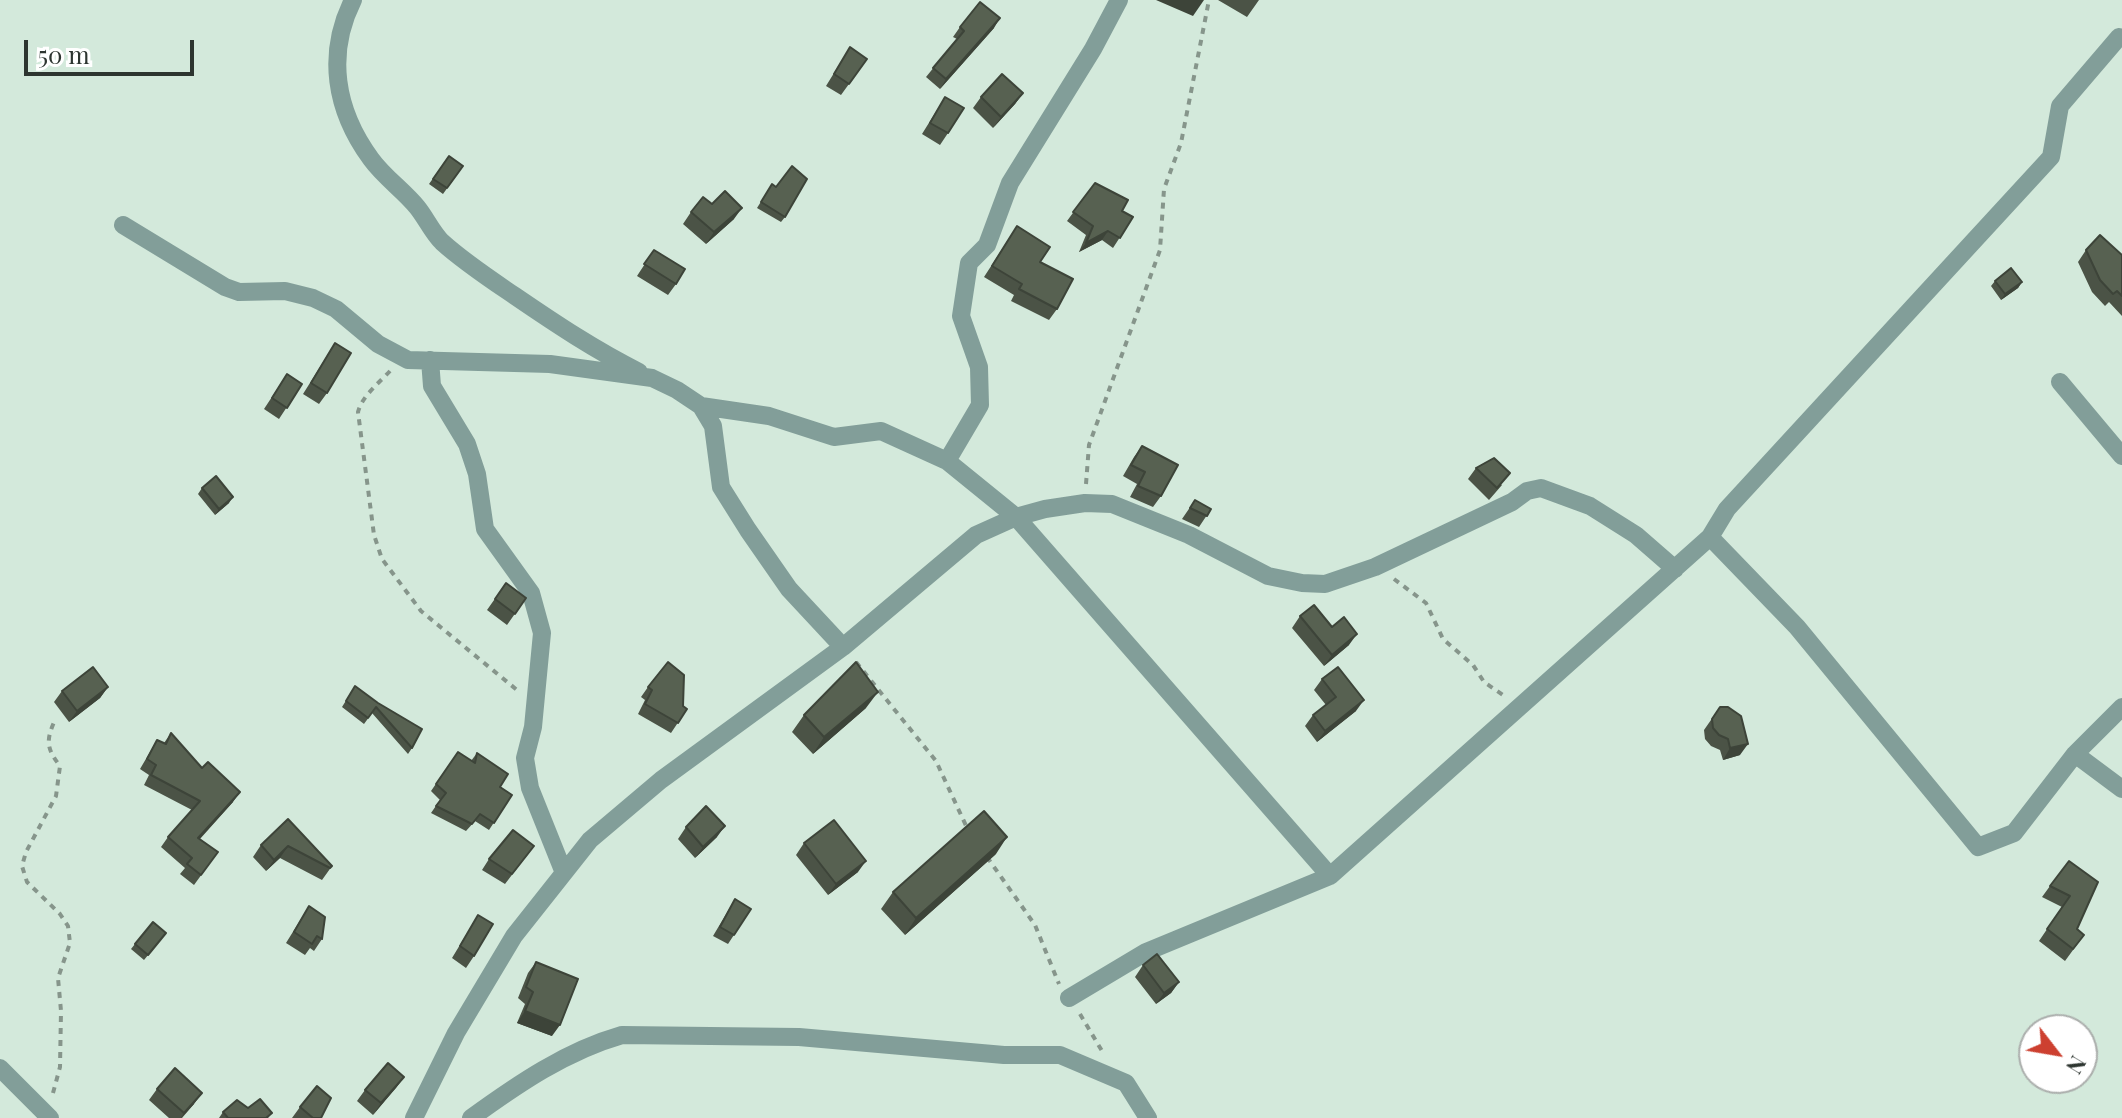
<!DOCTYPE html>
<html>
<head>
<meta charset="utf-8">
<style>
	body { margin:0 }
	#map { position:relative; width:2122px; height:1118px; overflow:hidden; background:#d3e9db; font-family:"Playfair Display",serif }
	canvas { display:block }
	.north { position:absolute; left:2018px; top:1014px; width:80px; height:80px; box-sizing:border-box; background:#fff; border:2px solid #abaeac; border-radius:50%; rotate:121deg; font-size:22px; font-weight:700; line-height:32px; text-align:center; color:#2d3530 }
	.north::after { content:''; display:block; margin:auto; width:28px; height:36px; background:#cd4030; clip-path:polygon(50% 0,100% 100%,50% 72%,0 100%) }
	.scale { position:absolute; left:24px; top:40px; width:170px; height:36px; box-sizing:border-box; border:4px solid #2d3530; border-top:0; padding-left:10px; font-size:24px; line-height:28px; white-space:nowrap; color:#2d3530; -webkit-text-stroke:6px #fff; paint-order:stroke }
</style>
</head>
<body>
<div id="map">
<canvas width="2122" height="1118"></canvas>
<div class="north">N</div>
<div class="scale">50 m</div>
</div>
<script>
const g = document.querySelector('canvas').getContext('2d');
g.lineJoin = 'round';
function strokePath(path, color, width, dash) { g.strokeStyle = color; g.lineWidth = width; g.lineCap = dash ? 'butt' : 'round'; g.setLineDash(dash || []); g.stroke(path); }
function fillPath(path, color) { g.fillStyle = color; g.fill(path, 'evenodd'); }
const path = new Path2D(`
	M 390,371 C 379,383 362,396 358,412 L 374,535 L 382,559 L 421,611 L 517,690
	M 1086,484 L 1089,445 L 1160,250 L 1164,189 L 1181,143 L 1209,0
	M 1394,579 L 1426,603 L 1443,639 L 1473,665 L 1484,682 L 1503,695
	M 856,662 L 936,761 L 968,830
	M 987,857 L 1035,925 L 1059,984
	M 1080,1014 L 1102,1051
	M 53,1093 L 60,1067 L 61,1011 L 58,978 L 70,943 L 68,926 L 60,914 L 27,882 L 22,866 L 26,852 L 56,796 L 60,766 C 46,748 46,740 55,720`);
const street = new Path2D(`
	M 353,0 C 326,54 335,110 371,159 C 384,177 403,190 417,207 C 426,218 432,232 442,242 C 464,262 490,279 515,296 C 556,324 595,350 639,372
	M 2119,37 L 2060,106 L 2051,157 L 1727,509 L 1710,537 L 1797,627 L 1978,847 L 2014,833 L 2075,754 L 2122,707
	M 123,225 L 225,287 L 239,292 L 285,291 L 313,298 L 336,309 L 378,344 L 408,360 L 550,364 L 652,378 L 677,390 L 701,406 L 713,426 L 721,487 L 748,530 L 789,589 L 843,647
	M 430,360 L 432,386 L 467,444 L 477,474 L 485,529 L 531,593 L 542,633 L 533,727 L 525,758 L 530,788 L 564,873
	M 2060,382 L 2122,456
	M 701,406 L 769,416 L 834,437 L 881,431 L 947,461 L 1016,517 L 1330,876 L 1710,537
	M 947,461 L 980,405 L 979,367 L 961,316 L 969,263 L 987,245 L 1010,183 L 1093,49 L 1119,0
	M 2075,754 L 2122,789
	M 1069,998 L 1146,952 L 1330,876
	M 0,1068 L 50,1118
	M 414,1118 L 456,1033 L 514,936 L 590,840 L 661,780 L 843,647 L 976,535 L 1016,517 L 1045,509 L 1085,503 L 1112,504 L 1189,535 L 1268,576 L 1302,583 L 1325,584 L 1375,567 L 1512,502 L 1527,491 L 1541,488 L 1590,506 L 1636,535 L 1675,569
	M 471,1118 C 518,1084 566,1051 622,1035 L 799,1037 L 1004,1055 L 1060,1055 L 1126,1083 L 1148,1118`);
const wall = new Path2D(`
	M 1218,0 L 1259,0 L 1247,17 Z
	M 960,27 L 994,28 L 940,89 L 926,77 L 957,39 L 953,37 Z
	M 850,47 L 867,59 L 841,95 L 826,86 Z
	M 1023,93 L 1015,104 L 993,128 L 973,108 L 981,97 Z
	M 945,97 L 948,133 L 940,145 L 922,134 Z
	M 449,156 L 463,166 L 443,194 L 429,184 Z
	M 1095,183 L 1122,211 L 1133,217 L 1113,248 L 1102,240 L 1079,252 L 1086,235 L 1067,221 Z
	M 772,184 L 785,217 L 781,222 L 757,208 Z
	M 691,212 L 734,219 L 706,244 L 683,224 Z
	M 1017,226 L 1040,262 L 1057,309 L 1049,320 L 1011,301 L 1014,295 L 984,277 Z
	M 654,250 L 676,284 L 668,295 L 637,276 Z
	M 2086,250 L 2122,255 L 2122,316 L 2109,302 L 2105,306 L 2092,292 L 2078,262 Z
	M 1995,281 L 2022,282 L 2018,288 L 2001,300 L 1991,286 Z
	M 335,343 L 327,393 L 319,404 L 303,394 Z
	M 287,374 L 302,384 L 279,419 L 264,409 Z
	M 1142,446 L 1161,496 L 1153,507 L 1130,497 L 1137,484 L 1123,476 L 1134,457 Z
	M 1476,468 L 1502,485 L 1489,500 L 1468,479 Z
	M 202,488 L 229,503 L 215,515 L 198,494 Z
	M 1195,500 L 1211,509 L 1199,527 L 1182,519 Z
	M 506,583 L 526,598 L 507,625 L 487,610 Z
	M 1300,616 L 1332,627 L 1349,645 L 1324,666 L 1292,628 Z
	M 1322,679 L 1356,711 L 1317,742 L 1305,726 L 1313,715 L 1326,705 L 1314,690 Z
	M 355,686 L 378,703 L 412,748 L 408,754 L 372,713 L 364,724 L 342,707 Z
	M 108,687 L 100,698 L 69,722 L 54,702 L 62,691 Z
	M 648,687 L 687,709 L 671,733 L 638,714 L 645,700 L 641,697 Z
	M 1720,707 L 1740,755 L 1723,760 L 1720,750 L 1711,746 L 1705,739 L 1704,730 Z
	M 866,708 L 813,754 L 792,732 L 804,715 Z
	M 171,733 L 233,802 L 200,839 L 218,852 L 194,885 L 180,874 L 185,868 L 161,847 L 168,837 L 192,810 L 144,785 L 149,775 L 140,769 L 157,740 L 164,743 Z
	M 458,752 L 471,761 L 477,753 L 500,787 L 512,795 L 489,830 L 475,821 L 466,831 L 431,813 L 440,800 L 431,791 Z
	M 288,819 L 332,866 L 322,880 L 280,858 L 266,871 L 253,857 L 261,845 Z
	M 686,827 L 717,837 L 695,858 L 678,839 Z
	M 804,843 L 858,872 L 828,895 L 796,855 Z
	M 534,846 L 505,884 L 482,870 L 489,859 Z
	M 996,854 L 905,935 L 881,909 L 893,892 Z
	M 2098,882 L 2077,929 L 2084,935 L 2065,961 L 2039,941 L 2062,907 L 2042,897 L 2050,886 Z
	M 735,899 L 751,909 L 728,944 L 713,936 Z
	M 309,906 L 322,939 L 314,951 L 310,948 L 305,955 L 286,943 Z
	M 478,915 L 474,956 L 466,968 L 452,958 Z
	M 166,933 L 144,960 L 131,949 L 135,944 Z
	M 536,962 L 552,1036 L 517,1023 L 525,1004 L 518,998 L 528,973 Z
	M 1143,965 L 1179,982 L 1171,993 L 1156,1004 L 1135,977 Z
	M 404,1077 L 373,1115 L 357,1101 L 365,1090 Z
	M 157,1089 L 194,1104 L 182,1118 L 169,1118 L 149,1100 Z
	M 300,1107 L 321,1118 L 292,1118 Z
	M 248,1108 L 272,1113 L 268,1118 L 219,1118 L 223,1112 Z`);
const shadedWall = new Path2D(`
	M 1156,0 L 1204,0 L 1193,16 Z
	M 1000,18 L 994,28 L 940,89 L 946,79 Z
	M 1023,93 L 1015,104 L 993,128 L 1001,117 Z
	M 742,208 L 734,219 L 706,244 L 714,232 Z
	M 1108,231 L 1102,240 L 1079,252 L 1086,243 Z
	M 2022,282 L 2018,288 L 2001,300 L 2005,294 Z
	M 233,497 L 229,503 L 215,515 L 219,509 Z
	M 1357,634 L 1349,645 L 1324,666 L 1332,655 Z
	M 108,687 L 100,698 L 69,722 L 77,711 Z
	M 878,692 L 866,708 L 813,754 L 824,737 Z
	M 1364,700 L 1356,711 L 1317,742 L 1325,731 Z
	M 1748,744 L 1740,755 L 1723,760 L 1730,748 Z
	M 240,792 L 233,802 L 191,848 L 198,838 Z
	M 725,826 L 717,837 L 695,858 L 703,847 Z
	M 1007,837 L 996,854 L 905,935 L 916,918 Z
	M 288,846 L 280,858 L 266,871 L 274,860 Z
	M 866,861 L 858,872 L 828,895 L 836,884 Z
	M 1179,982 L 1171,993 L 1156,1004 L 1164,993 Z
	M 525,1011 L 560,1025 L 552,1036 L 517,1023 Z
	M 404,1077 L 396,1088 L 373,1115 L 381,1103 Z
	M 202,1093 L 194,1104 L 181,1118 L 184,1113 Z`);
const building = new Path2D(`
	M 980,2 L 1000,18 L 946,79 L 933,68 L 964,31 L 960,27 Z
	M 850,47 L 867,59 L 849,84 L 834,74 Z
	M 1002,74 L 1023,93 L 1001,117 L 981,97 Z
	M 945,97 L 964,108 L 948,133 L 930,123 Z
	M 449,156 L 463,166 L 447,188 L 433,179 Z
	M 792,166 L 807,179 L 785,217 L 761,202 L 772,184 L 776,187 Z
	M 1095,183 L 1128,200 L 1122,211 L 1133,217 L 1120,238 L 1108,231 L 1086,243 L 1093,226 L 1073,212 Z
	M 725,191 L 742,208 L 714,232 L 691,212 L 703,197 L 712,204 Z
	M 1017,226 L 1050,247 L 1040,262 L 1073,279 L 1057,309 L 1019,289 L 1022,284 L 992,266 Z
	M 2100,235 L 2122,255 L 2122,296 L 2117,291 L 2113,294 L 2100,280 L 2086,250 Z
	M 654,250 L 685,269 L 676,284 L 644,264 Z
	M 2011,268 L 2022,282 L 2005,294 L 1995,281 Z
	M 335,343 L 351,353 L 327,393 L 311,383 Z
	M 287,374 L 302,384 L 287,408 L 272,398 Z
	M 1142,446 L 1178,465 L 1161,496 L 1138,486 L 1145,472 L 1131,465 Z
	M 1494,458 L 1510,473 L 1497,488 L 1476,468 Z
	M 216,476 L 233,497 L 219,509 L 202,488 Z
	M 1195,500 L 1211,509 L 1207,516 L 1190,508 Z
	M 506,583 L 526,598 L 515,614 L 495,599 Z
	M 1314,605 L 1332,627 L 1344,617 L 1357,634 L 1332,655 L 1300,616 Z
	M 668,662 L 684,675 L 683,706 L 687,709 L 678,723 L 645,704 L 652,690 L 648,687 Z
	M 856,662 L 878,692 L 824,737 L 804,715 Z
	M 93,667 L 108,687 L 77,711 L 62,691 Z
	M 1338,667 L 1364,700 L 1325,731 L 1313,715 L 1336,697 L 1322,679 Z
	M 355,686 L 378,703 L 422,729 L 412,748 L 376,707 L 368,718 L 346,701 Z
	M 1720,707 L 1728,707 L 1741,716 L 1748,744 L 1730,748 L 1728,739 L 1719,735 L 1713,728 L 1712,719 Z
	M 171,733 L 202,768 L 208,762 L 240,792 L 198,838 L 218,852 L 201,875 L 187,864 L 192,858 L 168,837 L 200,801 L 151,775 L 156,765 L 147,759 L 157,740 L 166,744 Z
	M 458,752 L 475,763 L 477,753 L 508,774 L 500,787 L 512,795 L 494,823 L 480,814 L 472,824 L 436,806 L 446,793 L 436,784 Z
	M 706,806 L 725,826 L 703,847 L 686,827 Z
	M 984,811 L 1007,837 L 916,918 L 893,892 Z
	M 288,819 L 332,866 L 330,868 L 288,846 L 274,860 L 261,845 Z
	M 834,820 L 866,861 L 836,884 L 804,843 Z
	M 513,830 L 534,846 L 512,874 L 489,859 Z
	M 2069,861 L 2098,882 L 2077,929 L 2084,935 L 2073,949 L 2047,929 L 2070,896 L 2050,886 Z
	M 735,899 L 751,909 L 734,935 L 720,927 Z
	M 309,906 L 325,917 L 322,939 L 317,936 L 312,944 L 294,932 Z
	M 478,915 L 493,924 L 474,956 L 460,946 Z
	M 153,922 L 166,933 L 148,955 L 135,944 Z
	M 1157,954 L 1179,982 L 1164,993 L 1143,965 Z
	M 536,962 L 578,979 L 560,1025 L 525,1011 L 533,992 L 526,987 Z
	M 388,1063 L 404,1077 L 381,1103 L 365,1090 Z
	M 175,1068 L 202,1093 L 184,1113 L 157,1089 Z
	M 317,1086 L 331,1098 L 321,1118 L 313,1118 L 300,1107 Z
	M 260,1099 L 272,1113 L 266,1118 L 228,1118 L 223,1112 L 237,1100 L 248,1108 Z`);
strokePath(path, '#86958b', 4, [6, 6]);
strokePath(street, '#829e99', 18);
fillPath(wall, '#4b5346');
fillPath(shadedWall, '#3d4439');
fillPath(building, '#576151');
strokePath(building, '#3d4439', 2);
</script>
</body>
</html>
